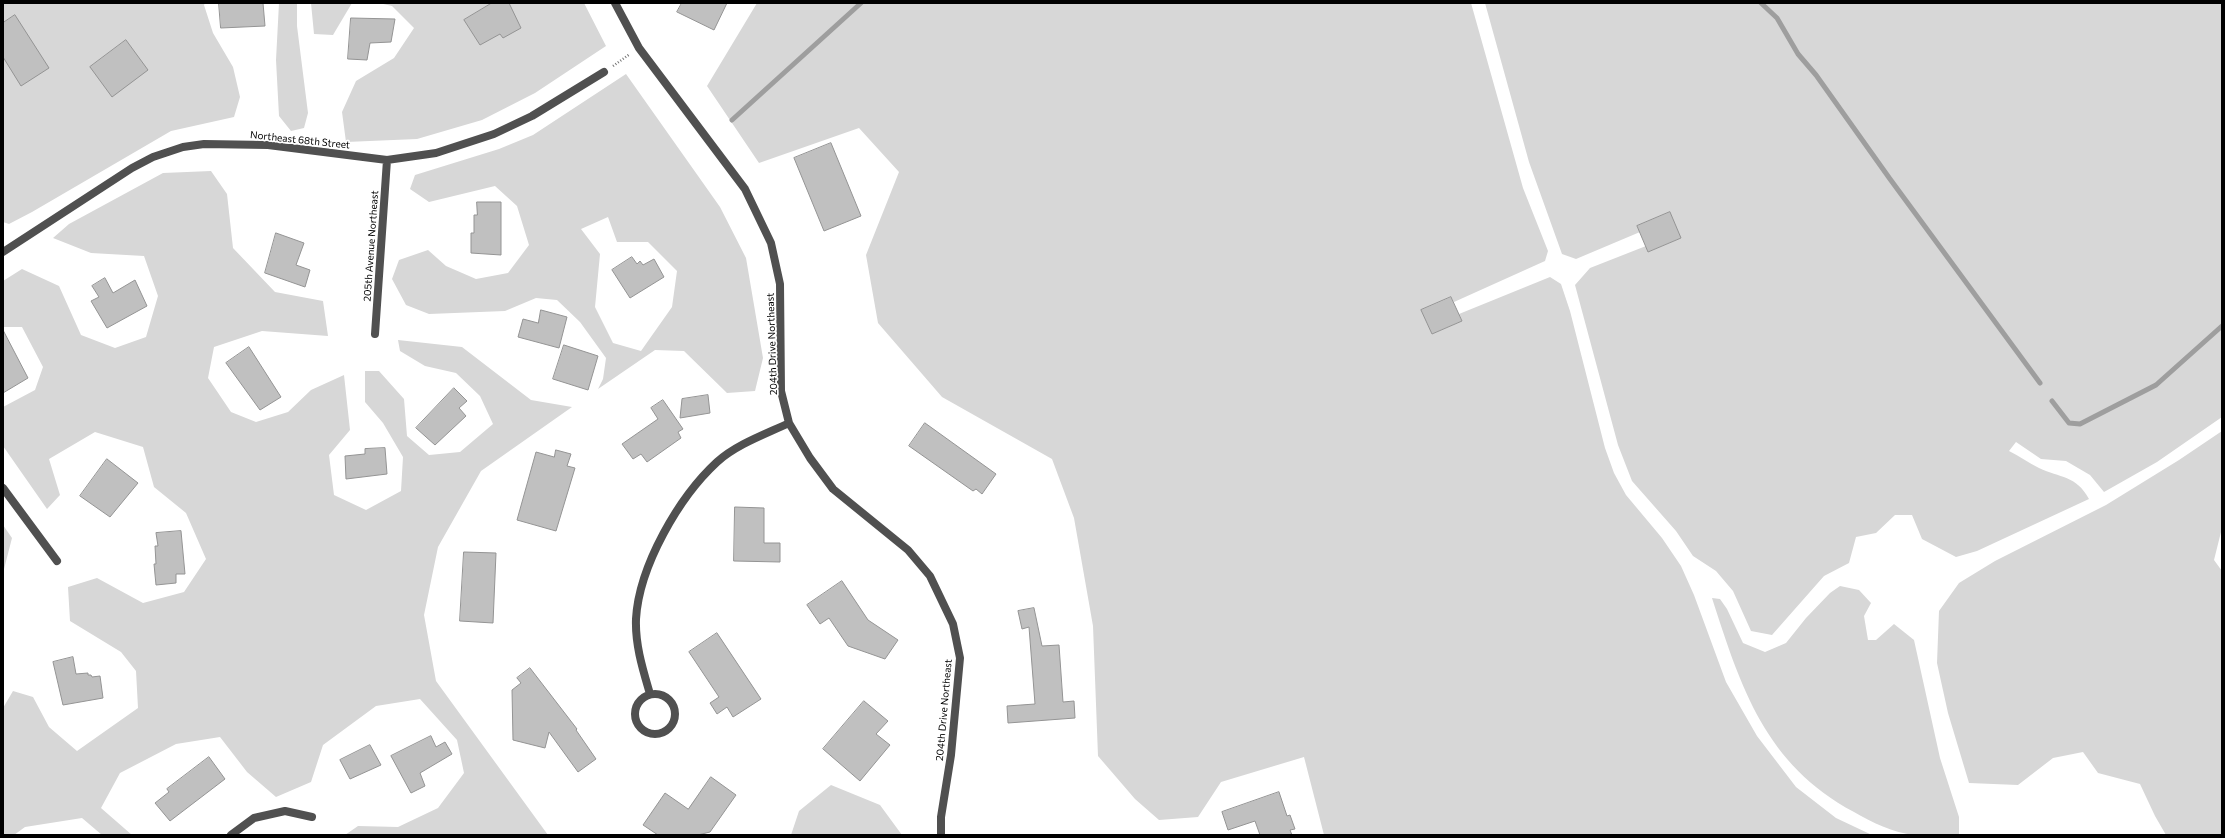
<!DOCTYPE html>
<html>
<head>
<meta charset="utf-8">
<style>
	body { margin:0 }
	#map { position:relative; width:2225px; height:838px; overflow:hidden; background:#fff; font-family:Commissioner,sans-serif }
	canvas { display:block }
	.frame { position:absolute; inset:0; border:4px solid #000; pointer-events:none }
</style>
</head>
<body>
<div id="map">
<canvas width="2225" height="838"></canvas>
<div class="frame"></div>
</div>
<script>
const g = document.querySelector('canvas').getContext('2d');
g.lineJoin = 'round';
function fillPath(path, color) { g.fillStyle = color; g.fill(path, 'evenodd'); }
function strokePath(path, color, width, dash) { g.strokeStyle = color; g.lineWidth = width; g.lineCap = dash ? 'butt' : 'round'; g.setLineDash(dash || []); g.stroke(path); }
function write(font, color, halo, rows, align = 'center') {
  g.font = font + ' Commissioner,sans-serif'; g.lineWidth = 3.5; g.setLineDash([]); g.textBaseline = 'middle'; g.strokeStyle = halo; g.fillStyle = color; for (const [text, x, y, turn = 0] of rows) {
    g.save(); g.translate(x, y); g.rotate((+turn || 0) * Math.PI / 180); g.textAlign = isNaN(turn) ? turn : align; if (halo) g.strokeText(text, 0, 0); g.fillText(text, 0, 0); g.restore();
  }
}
const green = new Path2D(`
	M 3,3 L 205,3 L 204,5 L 213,33 L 233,67 L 240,97 L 234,117 L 171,131 L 32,212 L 9,224 L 3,222 Z
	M 279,3 L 297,3 L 297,26 L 308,113 L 304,128 L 291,131 L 279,116 L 276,60 Z
	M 311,3 L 352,3 L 333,35 L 314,34 Z
	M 379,3 L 584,3 L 606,46 L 535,93 L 482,120 L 417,139 L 346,142 L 342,112 L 356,81 L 394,58 L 414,28 L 392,6 Z
	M 757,3 L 1471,3 L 1523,188 L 1548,251 L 1545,261 L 1454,302 L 1451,297 L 1422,310 L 1432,334 L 1462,321 L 1459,314 L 1550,277 L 1561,284 L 1570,311 L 1605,448 L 1614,473 L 1626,495 L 1662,538 L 1681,566 L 1694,595 L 1726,682 L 1757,736 L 1796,787 L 1836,818 L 1872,835 L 1324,835 L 1304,757 L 1221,782 L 1198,817 L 1159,820 L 1135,799 L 1098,756 L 1093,626 L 1074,518 L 1052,459 L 942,397 L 878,323 L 866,255 L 899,172 L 859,128 L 759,163 L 707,86 Z
	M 1485,3 L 2222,3 L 2222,417 L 2157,462 L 2104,492 L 2090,475 L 2066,461 L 2041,459 L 2016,442 L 2009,451 C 2019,456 2029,463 2039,468 C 2060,478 2076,475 2089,499 L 1977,551 L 1956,557 L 1922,539 L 1912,515 L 1895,515 L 1876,533 L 1856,537 L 1849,563 L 1824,576 L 1772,635 L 1751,631 L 1733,591 L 1716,571 L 1693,556 L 1676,531 L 1632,481 L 1618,445 L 1575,285 L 1590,268 L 1646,246 L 1648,252 L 1681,238 L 1637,226 L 1640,232 L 1576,259 L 1562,254 L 1529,162 Z
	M 626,74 L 720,207 L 746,258 L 763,358 L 755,391 L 727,393 L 684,351 L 655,350 L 598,389 L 603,379 L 606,358 L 580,322 L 557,300 L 536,298 L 505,311 L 429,314 L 406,305 L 392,279 L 399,260 L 428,250 L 446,266 L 476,279 L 508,273 L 529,245 L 517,206 L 495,186 L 429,202 L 410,189 L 415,175 L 499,149 L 533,135 ZM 608,217 L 617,242 L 648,242 L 677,271 L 672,307 L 641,351 L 613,343 L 595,307 L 600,254 L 581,229 Z
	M 211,171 L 227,194 L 233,248 L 275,292 L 323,301 L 328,336 L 262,331 L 214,347 L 208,378 L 231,412 L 256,422 L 288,412 L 311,390 L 344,375 L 350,430 L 329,455 L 334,495 L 366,510 L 401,491 L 403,457 L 383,423 L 365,402 L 365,371 L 379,371 L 404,399 L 407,436 L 429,455 L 460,452 L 493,424 L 480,396 L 456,373 L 425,366 L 400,351 L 398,340 L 462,347 L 531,400 L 572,407 L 481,471 L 438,547 L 424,615 L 436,681 L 548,835 L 345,835 L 358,826 L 398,827 L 438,808 L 464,773 L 457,740 L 420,699 L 376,706 L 323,745 L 311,782 L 276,797 L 247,772 L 220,737 L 176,744 L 120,773 L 101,808 L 132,835 L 102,835 L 82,818 L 25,827 L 14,835 L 3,835 L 3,708 L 13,691 L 33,697 L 49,727 L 77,751 L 138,708 L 136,671 L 121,652 L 70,621 L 68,587 L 97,578 L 143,603 L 184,592 L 206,559 L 186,513 L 154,487 L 143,447 L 95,432 L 49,459 L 60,495 L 47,509 L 3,446 L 3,407 L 35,390 L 43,367 L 22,327 L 3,327 L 3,281 L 22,269 L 59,286 L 81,335 L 115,348 L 146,337 L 158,296 L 144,256 L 91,253 L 53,238 L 69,224 L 163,173 Z
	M 2222,431 L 2222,528 L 2214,560 L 2222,571 L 2222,835 L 2166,835 L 2155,816 L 2140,784 L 2098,773 L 2083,752 L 2053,758 L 2018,785 L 1969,783 L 1948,713 L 1937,663 L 1939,611 L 1959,583 L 1995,561 L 2106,505 L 2179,460 Z
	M 3,525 L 12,538 L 3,573 Z
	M 1840,586 L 1859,590 L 1871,603 L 1864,616 L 1868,640 L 1876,640 L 1894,624 L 1914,640 L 1940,758 L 1959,817 L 1959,835 C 1944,835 1929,836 1914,835 C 1894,833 1871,822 1854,812 C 1765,764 1741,688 1712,598 L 1720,599 L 1727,609 L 1743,643 L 1765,652 L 1786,643 L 1806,618 L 1830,593 Z
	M 831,785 L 880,805 L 902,835 L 791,835 L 799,811 Z`);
const stream = new Path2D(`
	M 1761,3 L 1777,18 L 1798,54 L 1816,75 L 1890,179 L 2040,383
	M 732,120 L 861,3
	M 2052,401 L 2069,423 L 2080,424 L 2156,385 L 2222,326`);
const building = new Path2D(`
	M 219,3 L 263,3 L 265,26 L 221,28 Z
	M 492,3 L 509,3 L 521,28 L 503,38 L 500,34 L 480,45 L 464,20 Z
	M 682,3 L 727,3 L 714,30 L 677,12 Z
	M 15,15 L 49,68 L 21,86 L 3,57 L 3,23 Z
	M 351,18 L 395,19 L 391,42 L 370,43 L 367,60 L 348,59 Z
	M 126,40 L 148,70 L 112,97 L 90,67 Z
	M 831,143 L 861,216 L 824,231 L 794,158 Z
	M 477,202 L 501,202 L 501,255 L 471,253 L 471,233 L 474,233 L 474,215 L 477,215 Z
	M 1670,212 L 1681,238 L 1648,252 L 1637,226 Z
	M 276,233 L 304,243 L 296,265 L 310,270 L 305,287 L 265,273 Z
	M 632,257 L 637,264 L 640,261 L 643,265 L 654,259 L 664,277 L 630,298 L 612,270 Z
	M 105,278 L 113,293 L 135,280 L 147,306 L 107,328 L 91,301 L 99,297 L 92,286 Z
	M 1451,297 L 1462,321 L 1432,334 L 1421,310 Z
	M 541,310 L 567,317 L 559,348 L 518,337 L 523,319 L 538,323 Z
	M 3,330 L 28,378 L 3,393 Z
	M 564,345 L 598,356 L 588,390 L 553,379 Z
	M 249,347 L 281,397 L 260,410 L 226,363 Z
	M 454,388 L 467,401 L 459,408 L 466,416 L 435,445 L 416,428 Z
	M 708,395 L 710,413 L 680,418 L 682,399 Z
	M 663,400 L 683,429 L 678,432 L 681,438 L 647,462 L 641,454 L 633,459 L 622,444 L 658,419 L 651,408 Z
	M 925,423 L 996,474 L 982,494 L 976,489 L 973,491 L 909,446 Z
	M 385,448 L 387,474 L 346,479 L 345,456 L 365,454 L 365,449 Z
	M 556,450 L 571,454 L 567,466 L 575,468 L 556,531 L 517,520 L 536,452 L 554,457 Z
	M 107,459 L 138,483 L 110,517 L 80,496 Z
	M 735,507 L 764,508 L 764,543 L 780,543 L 780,562 L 734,561 Z
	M 181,531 L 185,574 L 176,574 L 176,583 L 156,585 L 154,564 L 156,564 L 155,546 L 158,546 L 156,533 Z
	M 464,552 L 496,553 L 493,623 L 460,621 Z
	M 842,581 L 868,620 L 898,640 L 885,659 L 848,646 L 829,618 L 820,624 L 807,605 Z
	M 1034,608 L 1042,646 L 1059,645 L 1063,702 L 1074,701 L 1075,718 L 1008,723 L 1007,706 L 1035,704 L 1029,627 L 1022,629 L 1018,611 Z
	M 717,633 L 761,699 L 733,717 L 727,707 L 717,714 L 710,703 L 719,697 L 689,652 Z
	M 73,657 L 76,674 L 88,673 L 88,675 L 91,675 L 92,677 L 100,676 L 103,698 L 63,705 L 53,662 Z
	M 530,668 L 577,729 L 576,730 L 596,759 L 578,772 L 549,732 L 545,748 L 513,740 L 512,690 L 521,683 L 517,678 Z
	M 864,701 L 888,721 L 876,734 L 890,745 L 860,781 L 823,749 Z
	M 431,736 L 436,747 L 445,742 L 452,754 L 420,773 L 425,786 L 411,793 L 391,756 Z
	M 370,745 L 381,765 L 350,779 L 340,760 Z
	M 209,757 L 225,779 L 170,821 L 155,803 L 169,792 L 167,789 Z
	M 711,777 L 736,795 L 710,832 L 698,835 L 658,835 L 643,825 L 665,793 L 688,809 Z
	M 1279,792 L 1287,816 L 1290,815 L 1295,829 L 1290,830 L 1292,835 L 1260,835 L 1255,821 L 1228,830 L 1222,812 Z`);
const path = new Path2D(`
	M 613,66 L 630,54`);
const street = new Path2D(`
	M 615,3 L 639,48 L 745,189 L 771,243 L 780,284 L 781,391 L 789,423 L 810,458 L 833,489 L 908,550 L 930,576 L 953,624 L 960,658 L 951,755 L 941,817 L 941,835
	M 3,252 L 132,168 L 153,157 L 183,147 L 204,144 L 268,145 L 387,160 L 436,153 L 494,134 L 532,116 L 604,72
	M 375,334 L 387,160
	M 3,488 L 57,561
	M635 714a20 20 0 1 1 40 0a20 20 0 1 1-40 0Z
	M 650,694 C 643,670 635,645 636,619 C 639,566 679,497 717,462 C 737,444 766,434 789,423
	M 231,835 L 254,818 L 285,811 L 312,817`);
const streetNames = [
	["Northeast 68th Street",300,140,6],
	["205th Avenue Northeast",371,246,-86],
	["204th Drive Northeast",772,344,-92],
	["204th Drive Northeast",944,710,-85]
];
fillPath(green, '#d7d7d7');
strokePath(stream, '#9e9e9e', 5);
fillPath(building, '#c0c0c0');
strokePath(building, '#949494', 1);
strokePath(path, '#727272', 2.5, [1, 2]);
strokePath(street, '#505050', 8);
write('10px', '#000', '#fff', streetNames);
</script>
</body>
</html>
